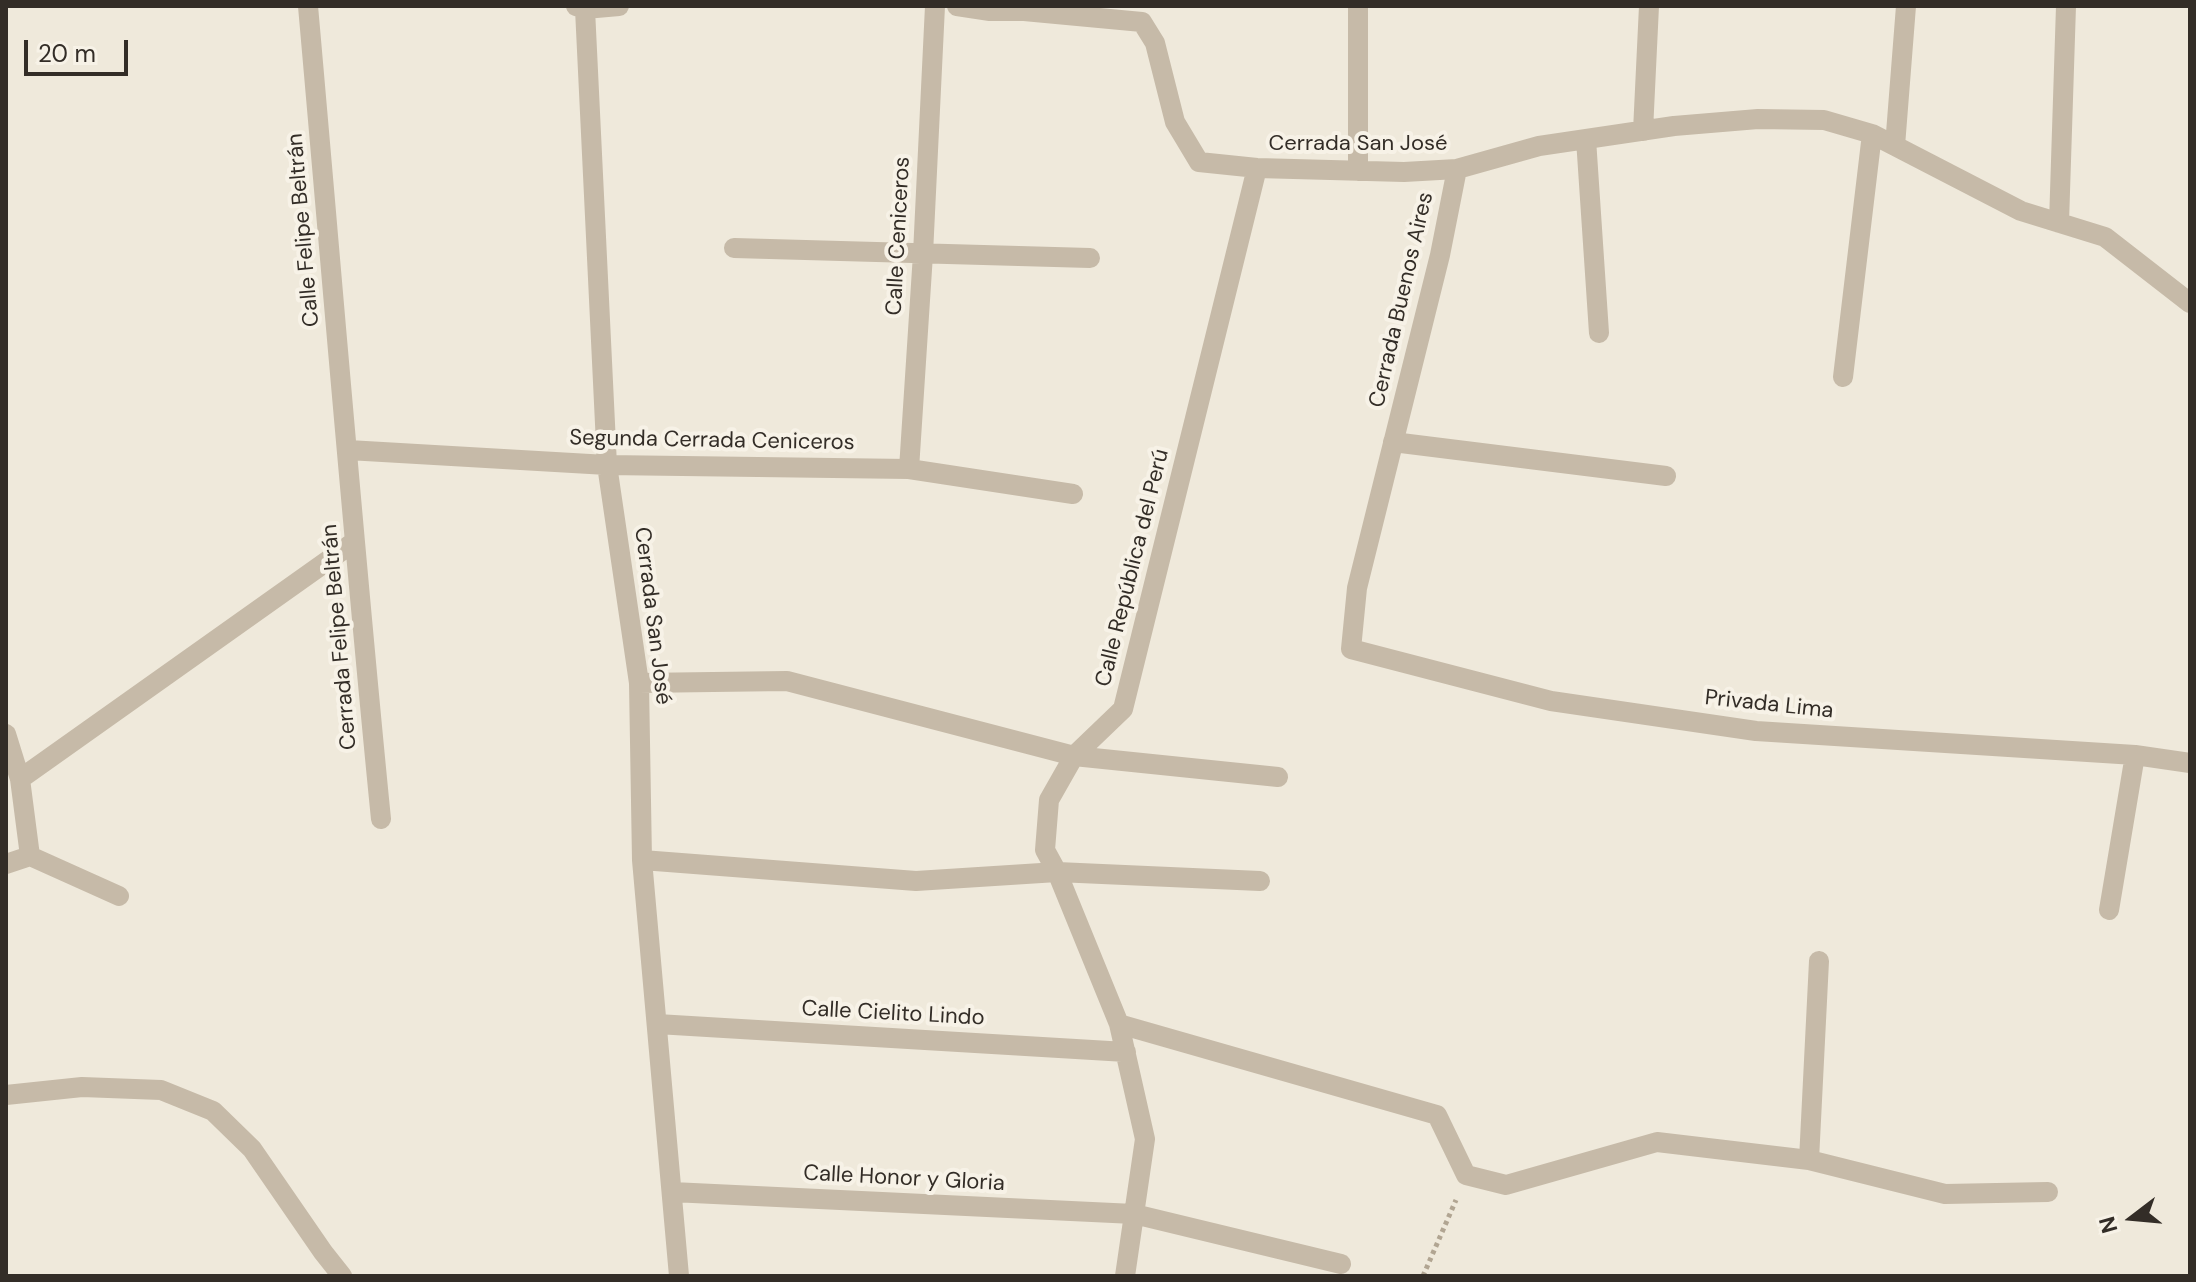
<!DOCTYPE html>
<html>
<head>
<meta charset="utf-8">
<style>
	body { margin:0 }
	#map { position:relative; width:2196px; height:1282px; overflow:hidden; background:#efe9db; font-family:"DM Sans",sans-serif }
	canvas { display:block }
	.frame { position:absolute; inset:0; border:8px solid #332d27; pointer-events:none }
	.north { position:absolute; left:2092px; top:1178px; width:80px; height:80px; -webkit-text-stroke:6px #f7f2e7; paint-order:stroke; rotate:254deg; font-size:22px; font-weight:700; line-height:32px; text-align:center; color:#332d27 }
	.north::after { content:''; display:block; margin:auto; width:28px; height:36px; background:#332d27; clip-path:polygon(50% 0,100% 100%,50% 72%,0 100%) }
	.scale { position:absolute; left:24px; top:40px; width:104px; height:36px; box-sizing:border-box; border:4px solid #332d27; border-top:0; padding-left:10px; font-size:24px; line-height:28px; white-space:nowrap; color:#332d27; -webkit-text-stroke:6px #f7f2e7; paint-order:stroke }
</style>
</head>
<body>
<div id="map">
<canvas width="2196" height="1282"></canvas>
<div class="frame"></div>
<div class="north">N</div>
<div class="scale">20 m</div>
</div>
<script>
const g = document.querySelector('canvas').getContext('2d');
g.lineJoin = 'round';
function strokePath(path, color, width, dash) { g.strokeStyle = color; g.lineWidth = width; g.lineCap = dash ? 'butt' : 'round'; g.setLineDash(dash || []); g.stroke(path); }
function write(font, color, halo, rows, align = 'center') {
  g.font = font + ' "DM Sans",sans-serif'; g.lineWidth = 8; g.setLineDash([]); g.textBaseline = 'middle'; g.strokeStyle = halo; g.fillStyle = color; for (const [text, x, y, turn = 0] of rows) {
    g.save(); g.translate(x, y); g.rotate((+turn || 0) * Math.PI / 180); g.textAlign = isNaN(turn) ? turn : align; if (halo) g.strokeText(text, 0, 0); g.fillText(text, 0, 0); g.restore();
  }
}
const path = new Path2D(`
	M 1423,1276 L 1456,1200`);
const minor = new Path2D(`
	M 308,6 C 332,277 354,548 381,819
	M 576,6 L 585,9 L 619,6
	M 957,6 L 990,11 L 1024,11 L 1142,22 L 1155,43 L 1175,122 L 1199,162 L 1257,168 L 1404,172 L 1457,169 L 1539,146 L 1674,126 L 1758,119 L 1824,120 L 1872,134 L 2021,211 L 2105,237 L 2190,303
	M 1358,6 L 1358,171
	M 585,9 L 607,465 L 639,683 L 642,860 L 679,1276
	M 1643,131 L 1649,6
	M 1586,139 L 1599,333
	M 1895,146 L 1906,6
	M 1457,169 L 1440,255 L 1357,588 L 1351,649 L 1551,701 L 1756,731 L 2135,755 L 2190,763
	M 2059,223 L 2066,6
	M 734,248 L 1090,258
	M 1843,377 L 1872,134
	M 1393,442 L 1666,476
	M 348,450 L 607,465 L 909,469 L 1073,494
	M 909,469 L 923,254 L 935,6
	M 639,683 L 787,681 L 1074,756 L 1278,777
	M 6,734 L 20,779 L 30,856
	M 20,779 L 354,542
	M 642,860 L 916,881 L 1057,872 L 1260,881
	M 6,864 L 30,856 L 119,896
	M 2109,910 L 2135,755
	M 657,1024 L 1126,1052
	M 1119,1024 L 1437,1115 L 1466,1175 L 1506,1185 L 1657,1142 L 1809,1160 L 1945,1194 L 2048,1192
	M 6,1095 L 82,1087 L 161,1090 L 213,1111 L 252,1149 L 323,1252 L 342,1276
	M 1809,1160 L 1819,961
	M 672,1192 L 1134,1214 L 1341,1264
	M 1125,1276 L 1145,1139 L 1119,1024 L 1057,872 L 1045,850 L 1049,800 L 1074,756 L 1123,709 L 1257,168`);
const streetNames = [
	["Cerrada San José",1358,144],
	["Calle Felipe Beltrán",304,230,-95],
	["Calle Ceniceros",899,236,-87],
	["Cerrada Buenos Aires",1402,300,-77],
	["Segunda Cerrada Ceniceros",712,441,1],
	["Calle República del Perú",1133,568,-76],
	["Cerrada San José",652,616,83],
	["Cerrada Felipe Beltrán",340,637,-95],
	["Privada Lima",1769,705,6],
	["Calle Cielito Lindo",893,1014,3],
	["Calle Honor y Gloria",904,1179,3]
];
strokePath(path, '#b1a592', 5, [4, 4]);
strokePath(minor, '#c6baa8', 20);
write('22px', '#332d27', '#f7f2e7', streetNames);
</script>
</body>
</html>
